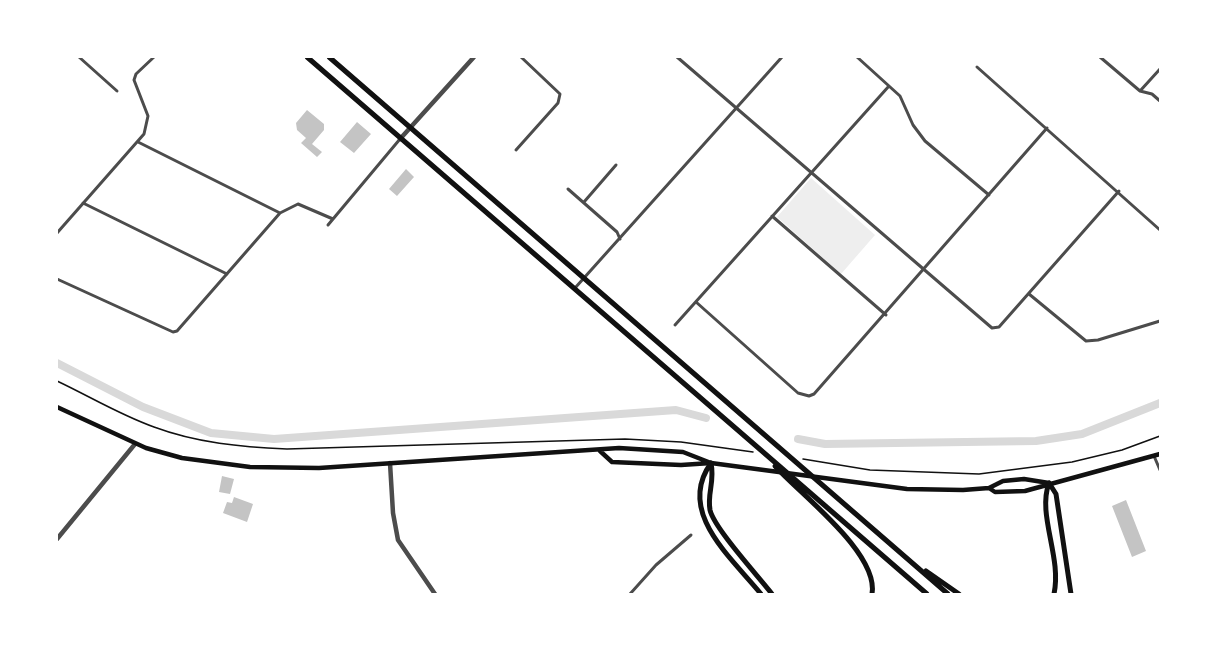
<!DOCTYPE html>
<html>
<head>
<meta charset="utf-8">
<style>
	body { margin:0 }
	#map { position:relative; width:1217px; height:651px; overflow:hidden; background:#fff; font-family:Mulish,sans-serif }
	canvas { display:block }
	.frame { position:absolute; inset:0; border:58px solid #fff; pointer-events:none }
</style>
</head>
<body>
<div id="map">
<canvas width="1217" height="651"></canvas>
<div class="frame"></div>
</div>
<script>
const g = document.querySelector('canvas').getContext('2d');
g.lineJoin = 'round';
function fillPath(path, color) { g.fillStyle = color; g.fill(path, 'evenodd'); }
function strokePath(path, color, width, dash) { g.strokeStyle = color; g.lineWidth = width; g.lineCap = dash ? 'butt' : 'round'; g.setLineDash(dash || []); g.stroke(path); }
const green = new Path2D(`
	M 811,178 L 875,235 L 841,274 L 777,217 Z`);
const canal = new Path2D(`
	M 57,363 L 143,407 L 211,433 L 274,439 L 676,410 L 706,418
	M 798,439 L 825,444 L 1036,441 L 1082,434 L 1160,403`);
const building = new Path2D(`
	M 307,110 L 324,124 L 324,130 L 312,144 L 322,152 L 317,157 L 301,143 L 306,138 L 297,130 L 296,123 Z
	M 357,122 L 371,134 L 354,153 L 340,142 Z
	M 406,169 L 414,177 L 397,196 L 389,189 Z
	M 222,476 L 234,479 L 230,494 L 219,492 Z
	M 234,497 L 253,504 L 247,522 L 223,513 L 227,502 L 232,503 Z
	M 1126,500 L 1146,551 L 1132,557 L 1112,506 Z`);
const path = new Path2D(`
	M 57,381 C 89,396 120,415 154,427 C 197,443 241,447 287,449 L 625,439 L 681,442 L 753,452
	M 803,459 L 870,470 L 979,474 L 1072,462 L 1122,450 L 1160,436`);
const minor = new Path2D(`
	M 79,57 L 117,91
	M 677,57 L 992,328 L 999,327 L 1119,191
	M 857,57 L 900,96 L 913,125 L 925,141 L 989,195
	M 1100,57 L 1140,91 L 1152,94 L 1160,101
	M 977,67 L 1160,230
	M 1140,91 L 1160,69
	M 138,142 L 280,213 L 298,204 L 333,219
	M 516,150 L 558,103 L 560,94 L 521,57
	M 568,189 L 617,232 L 620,239
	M 584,202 L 616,165
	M 83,203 L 227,274
	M 772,216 L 886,315
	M 328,225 L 400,139
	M 57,233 L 144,134 L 148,116 L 134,80 L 136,74 L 154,57
	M 57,279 L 173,332 L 177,331 L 280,213
	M 575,288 L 782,57
	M 1029,294 L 1086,341 L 1098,340 L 1160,321
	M 696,302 L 798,393 L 809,396 L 814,394 L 1047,128
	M 675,325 L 889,86
	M 1154,456 L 1160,470
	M 630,594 L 656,565 L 691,535`);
const tertiary = new Path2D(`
	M 400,139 L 474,57
	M 390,463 L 393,513 L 398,540 L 435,594
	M 57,539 L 135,444`);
const secondary = new Path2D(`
	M 57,407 L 146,448 L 182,458 L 250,467 L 319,468 L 619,448 L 683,452 L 711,463
	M 600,451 L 612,462 L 681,465 L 711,463 L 907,489 L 963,490 L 989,488 L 1003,481 L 1024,479 L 1049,483
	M 989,488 L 995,492 L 1025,491 L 1160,454`);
const primary = new Path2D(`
	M 307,57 L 927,594
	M 329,57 L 948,594
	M 711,463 C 676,512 731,557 761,594
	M 711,463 C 715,482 707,493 710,510 C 714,528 759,577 772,594
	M 775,466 C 801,495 879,553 872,594
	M 1049,483 L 1056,494 L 1071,594
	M 1049,483 C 1037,515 1062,557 1054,594
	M 926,571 L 959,594`);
fillPath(green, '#eee');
strokePath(canal, '#d9d9d9', 8);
fillPath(building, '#c4c4c4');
strokePath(path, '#111', 1.5);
strokePath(minor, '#4c4c4c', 3);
strokePath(tertiary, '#4c4c4c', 4.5);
strokePath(secondary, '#111', 4.5);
strokePath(primary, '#111', 5);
</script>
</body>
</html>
